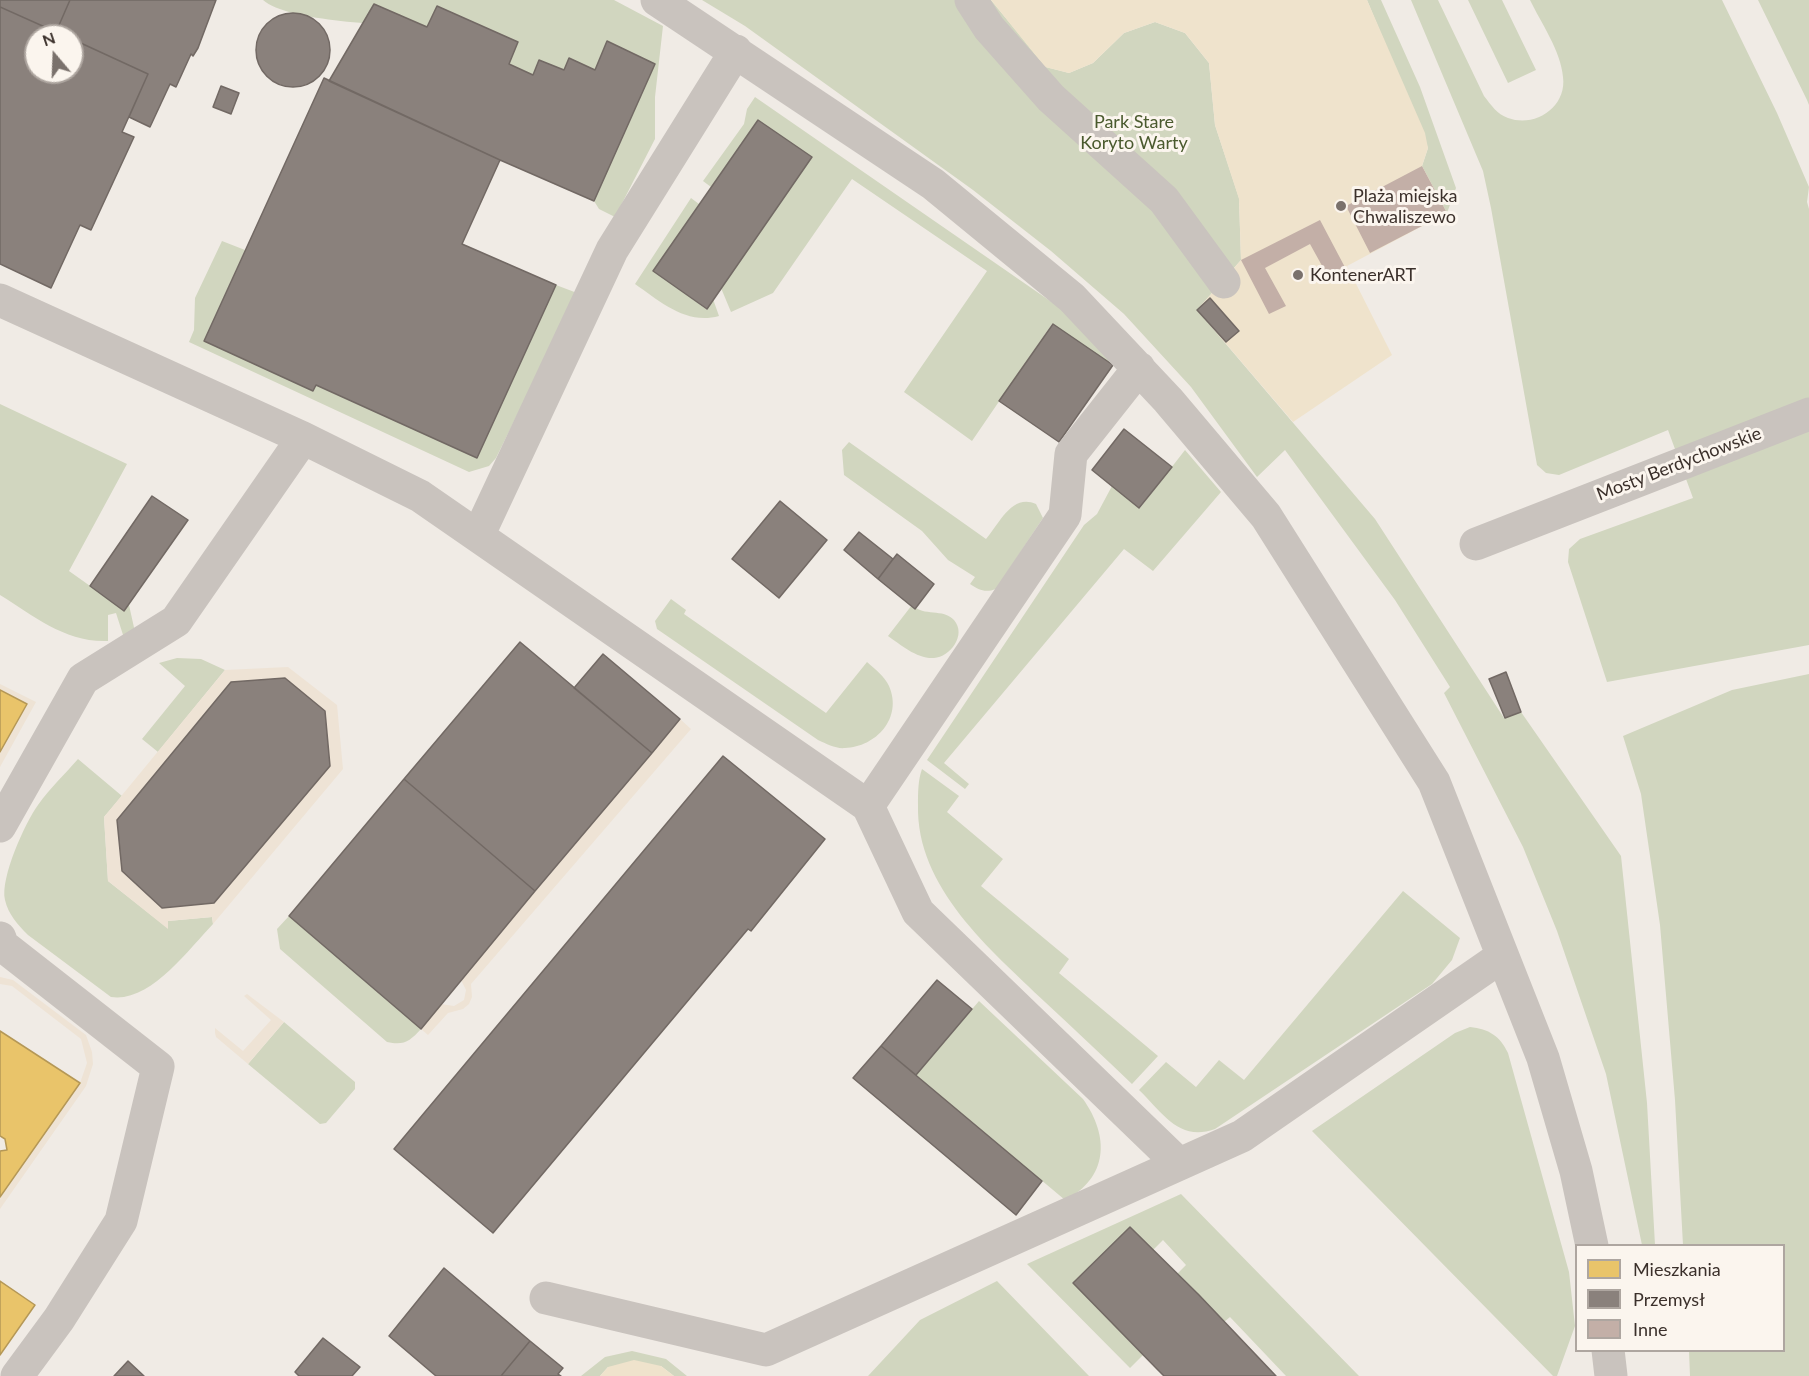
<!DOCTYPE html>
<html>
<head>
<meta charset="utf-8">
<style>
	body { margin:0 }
	#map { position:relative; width:1809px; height:1376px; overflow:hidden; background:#f0ebe5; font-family:Lato,sans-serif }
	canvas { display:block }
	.legend { position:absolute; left:1575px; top:1244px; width:210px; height:108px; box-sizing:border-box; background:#fbf5ee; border:2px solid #aea6a0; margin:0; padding:8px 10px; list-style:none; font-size:18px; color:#3b302b }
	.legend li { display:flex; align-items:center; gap:12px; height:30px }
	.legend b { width:30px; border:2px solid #aea6a0 }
	.north { position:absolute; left:24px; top:24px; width:60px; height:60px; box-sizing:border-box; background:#fbf5ee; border:2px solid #aea6a0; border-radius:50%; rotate:341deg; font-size:16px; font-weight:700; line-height:24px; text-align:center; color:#3b302b }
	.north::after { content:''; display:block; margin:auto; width:21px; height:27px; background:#7a716c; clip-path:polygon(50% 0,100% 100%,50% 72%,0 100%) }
</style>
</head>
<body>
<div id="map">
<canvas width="1809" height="1376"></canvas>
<ul class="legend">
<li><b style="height:16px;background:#e9c46a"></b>Mieszkania</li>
<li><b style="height:16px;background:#8a817c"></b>Przemysł</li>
<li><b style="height:16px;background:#c3afa7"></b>Inne</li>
</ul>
<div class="north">N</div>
</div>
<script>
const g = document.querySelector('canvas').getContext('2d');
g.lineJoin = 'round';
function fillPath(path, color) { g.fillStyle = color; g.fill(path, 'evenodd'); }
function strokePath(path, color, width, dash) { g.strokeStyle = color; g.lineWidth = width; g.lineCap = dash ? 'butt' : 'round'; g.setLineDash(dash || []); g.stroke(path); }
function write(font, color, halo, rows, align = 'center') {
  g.font = font + ' Lato,sans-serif'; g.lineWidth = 6; g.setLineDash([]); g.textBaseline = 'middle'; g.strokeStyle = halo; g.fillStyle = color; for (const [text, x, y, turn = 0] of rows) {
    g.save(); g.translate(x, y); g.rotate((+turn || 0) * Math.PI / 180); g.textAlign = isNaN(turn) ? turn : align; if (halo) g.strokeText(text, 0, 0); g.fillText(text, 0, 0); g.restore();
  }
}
const green = new Path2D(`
	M 263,0 L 614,0 L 663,26 L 655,97 L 655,139 L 615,217 L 599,209 L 594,201 L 655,64 L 607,41 L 595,70 L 569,58 L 564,70 L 539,60 L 533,75 L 509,64 L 518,42 L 437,6 L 427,27 C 391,25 288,22 263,0 Z
	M 702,0 L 991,0 L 1046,67 L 1069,73 L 1093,63 L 1124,33 L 1155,22 L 1185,33 L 1209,63 L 1215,125 L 1239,198 L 1241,260 L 1197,310 L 1375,519 L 1504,718 L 1521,712 L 1621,856 L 1647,1103 L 1655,1245 L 1642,1245 L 1606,1074 L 1557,931 L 1523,847 L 1444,693 L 1450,687 L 1395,600 L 1285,450 L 1257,477 L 1191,387 L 1124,314 L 1051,251 L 973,190 L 745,26 Z
	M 1367,0 L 1381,0 L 1420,87 L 1456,188 L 1447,213 L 1422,166 L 1428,148 Z
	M 1411,0 L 1438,0 L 1484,96 C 1491,105 1497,114 1508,118 C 1535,128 1567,107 1563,77 C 1561,51 1541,23 1530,0 L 1722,0 L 1777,113 L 1809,187 L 1807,202 L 1809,209 L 1809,645 L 1607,682 L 1568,562 L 1569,549 L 1580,539 L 1693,498 L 1668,430 L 1559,475 L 1546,473 L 1537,465 L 1491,208 L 1483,171 Z
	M 1468,0 L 1502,0 L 1536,70 L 1508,83 Z
	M 1758,0 L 1809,0 L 1809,105 L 1807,100 Z
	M 755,97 L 1082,323 L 1113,365 L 1052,324 L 972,441 L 904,392 L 987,271 L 852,179 L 773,293 L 731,312 L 721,288 L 812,157 L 758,120 L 711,187 L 703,181 L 744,124 L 747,109 Z
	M 691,198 L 699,204 L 654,271 L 706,309 L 713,299 L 719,316 C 686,325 661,302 635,284 Z
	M 222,241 L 245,250 L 204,341 L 313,391 L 316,385 L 477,458 L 556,285 L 577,293 L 496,458 L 489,466 L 469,472 L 189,342 L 194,330 L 195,298 Z
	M 0,404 L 127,464 L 69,571 L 124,610 L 129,605 L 135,632 L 124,638 L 116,613 L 108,615 L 108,641 C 66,643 34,616 0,595 Z
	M 849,442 L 986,539 C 999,524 1012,493 1036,504 L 1043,518 L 996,589 C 985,593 979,590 970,584 L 975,577 L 948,560 L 922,531 L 844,475 L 842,450 Z
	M 1185,450 L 1221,492 L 1153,571 L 1124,549 L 944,763 L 969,784 L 965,789 L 927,760 L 1084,525 L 1097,514 L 1112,486 L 1140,508 Z
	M 671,599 L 686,610 L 684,614 L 826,713 L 867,662 C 875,669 885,677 889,686 C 903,718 876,747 845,748 C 836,749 827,744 818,740 L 657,629 L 655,621 Z
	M 912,605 C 924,617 943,608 954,620 C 967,635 950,657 934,658 C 917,659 901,645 888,636 Z
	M 177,658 L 201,659 L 225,670 L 158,752 L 142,739 L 185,686 L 159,663 Z
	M 1809,674 L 1809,1376 L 1690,1376 L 1689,1351 L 1784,1350 L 1784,1246 L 1683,1245 L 1675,1100 L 1660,925 L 1641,794 L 1623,736 L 1732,690 Z
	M 78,759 L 122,796 L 104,817 L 108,881 L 168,928 L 168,921 L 212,917 L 213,924 C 188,950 150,1003 111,997 L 28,935 C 18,925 8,914 5,900 C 0,878 25,823 38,805 C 50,788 65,774 78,759 Z
	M 922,769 L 959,796 L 947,812 L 1003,859 L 981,886 L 1069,959 L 1059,973 L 1158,1056 L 1132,1084 C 1103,1056 1074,1029 1045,1002 C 991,950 916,888 918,805 C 918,793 918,780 922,769 Z
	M 1403,891 L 1460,938 L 1452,960 L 1432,984 L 1215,1129 C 1179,1142 1163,1113 1139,1090 L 1166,1062 L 1196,1087 L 1219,1060 L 1244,1080 Z
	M 289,916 L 421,1029 C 410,1041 404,1046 387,1042 L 280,949 L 277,929 Z
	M 979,1001 L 1083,1099 C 1110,1137 1108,1178 1065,1200 L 916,1075 Z
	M 284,1022 L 355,1082 L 355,1089 L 326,1123 L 320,1124 L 248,1064 Z
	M 1470,1027 C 1489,1029 1500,1036 1508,1053 L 1569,1272 L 1575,1326 L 1557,1376 L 1553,1376 L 1312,1131 L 1455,1033 Z
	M 1181,1194 L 1359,1376 L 1286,1376 L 1230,1317 L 1224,1322 L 1177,1274 L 1186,1265 L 1163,1240 L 1153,1250 L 1130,1227 L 1073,1283 L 1143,1355 L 1130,1368 L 1027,1264 Z
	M 997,1281 L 1089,1376 L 868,1376 L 920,1320 Z
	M 632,1351 L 666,1359 L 687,1376 L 674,1376 L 661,1366 L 608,1367 L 600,1376 L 581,1376 L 605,1357 Z`);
const sand = new Path2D(`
	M 991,0 L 1367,0 L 1425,133 L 1428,148 L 1422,166 L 1447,213 L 1347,266 L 1392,355 L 1293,422 L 1197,310 L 1241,260 L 1239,199 L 1215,125 L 1209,63 L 1185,33 L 1155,22 L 1124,33 L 1093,63 L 1069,73 L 1045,67 Z
	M 634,1360 L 661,1366 L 674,1376 L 600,1376 L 608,1367 Z`);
const plaza = new Path2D(`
	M 288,667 L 337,705 L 343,769 L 213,924 L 212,917 L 168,921 L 168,929 L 108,881 L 104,817 L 225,670 ZM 284,678 L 325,711 L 330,766 L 214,903 L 162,908 L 122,871 L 117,820 L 231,682 Z
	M 0,684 L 36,702 L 0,767 L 0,752 L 27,705 L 0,690 Z
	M 680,719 L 691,729 L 471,984 L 472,997 L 469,1004 L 463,1009 L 448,1013 L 428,1035 L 421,1029 L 441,1004 L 454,1006 L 464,1000 L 466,990 L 461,980 Z
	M 0,977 L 13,980 L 86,1035 L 92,1052 L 93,1064 L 86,1086 L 0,1209 L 0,1197 L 80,1083 L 87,1063 L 81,1039 L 12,986 L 0,984 Z
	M 247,994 L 284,1022 L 248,1064 L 216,1037 L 215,1033 L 215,1028 L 243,1051 L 271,1020 L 244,996 Z`);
const homes = new Path2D(`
	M 0,690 L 27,704 L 0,752 Z
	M 0,1031 L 80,1083 L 0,1197 L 0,1151 L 7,1150 L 5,1139 L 0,1136 Z
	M 0,1281 L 35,1305 L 0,1355 Z`);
const industry = new Path2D(`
	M 0,0 L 70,0 L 56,32 L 0,7 Z
	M 70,0 L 216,0 L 198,48 L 193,56 L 191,54 L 176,87 L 170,84 L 150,127 L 129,117 L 148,74 L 72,39 L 72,36 L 56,32 Z
	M 374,4 L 427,27 L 437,6 L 518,42 L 509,64 L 533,75 L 539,60 L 564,70 L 569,58 L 595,70 L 607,41 L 655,64 L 594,201 L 500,160 L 329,81 Z
	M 0,7 L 65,36 L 36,36 L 36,72 L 72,72 L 72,39 L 148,74 L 122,132 L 134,137 L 91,230 L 80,225 L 51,288 L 0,264 Z
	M256 50a37 37 0 1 1 74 0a37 37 0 1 1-74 0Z
	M 324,78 L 500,160 L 462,244 L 556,285 L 477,458 L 316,385 L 313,391 L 204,341 Z
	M 221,86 L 239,93 L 231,114 L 213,107 Z
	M 758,120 L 812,157 L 707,309 L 653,271 Z
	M 1210,298 L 1239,331 L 1226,342 L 1197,310 Z
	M 1053,324 L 1113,365 L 1059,442 L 999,401 Z
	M 1124,429 L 1172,467 L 1139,508 L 1092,470 Z
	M 152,496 L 188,520 L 124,611 L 90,586 Z
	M 780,501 L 827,540 L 779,598 L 732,559 Z
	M 859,532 L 893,559 L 878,579 L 844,550 Z
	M 897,554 L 934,584 L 915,609 L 878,579 Z
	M 520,642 L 652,753 L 535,891 L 404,779 Z
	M 603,654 L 680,719 L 652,753 L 574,688 Z
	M 1506,672 L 1521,712 L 1505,718 L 1489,679 Z
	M 285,678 L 325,711 L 330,766 L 214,903 L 162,908 L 122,871 L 117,820 L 231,682 Z
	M 723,756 L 825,839 L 751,931 L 748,929 L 493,1233 L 394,1149 Z
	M 404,779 L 535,891 L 421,1029 L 289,916 Z
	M 937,980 L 972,1009 L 916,1075 L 881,1046 Z
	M 881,1046 L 1042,1181 L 1016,1215 L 853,1078 Z
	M 1130,1227 L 1199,1295 L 1276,1376 L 1164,1376 L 1157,1369 L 1073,1283 Z
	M 444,1268 L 530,1341 L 501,1376 L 436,1376 L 389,1336 Z
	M 323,1338 L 360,1367 L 352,1376 L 299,1376 L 295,1372 Z
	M 530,1341 L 563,1368 L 558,1374 L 561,1376 L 501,1376 Z
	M 128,1361 L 144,1376 L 114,1376 Z`);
const building = new Path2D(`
	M 1422,166 L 1447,213 L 1370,253 L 1346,206 Z
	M 1320,220 L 1348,273 L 1331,282 L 1310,244 L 1265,268 L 1286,306 L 1269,314 L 1241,260 Z`);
const minor = new Path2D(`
	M 657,0 L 933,184 L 1072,298 L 1168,400 L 1266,516 L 1434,782 L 1543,1058 L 1576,1171 L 1592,1246
	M 971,0 L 989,28 L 1051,98 L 1164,200 L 1224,282
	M 0,300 L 303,438 L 420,496 L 868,806
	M 1139,368 L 1071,454 L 1065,515 L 868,806 L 918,912 L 1178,1163
	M 478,536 L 612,250 L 736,51
	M 1476,544 L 1809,414
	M 0,826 L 83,679 L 176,621 L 303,438
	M 0,938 L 2,945 L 158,1067 L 121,1221 L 59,1319 L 17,1376
	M 546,1298 L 766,1350 L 1242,1136 L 1501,957
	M 1608,1350 L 1611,1376`);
const markers = [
	[1341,206,6,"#7a716c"],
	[1298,275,6,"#7a716c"]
];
const parkNames = [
	["Park Stare",1134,122],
	["Koryto Warty",1134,143]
];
const poiNames = [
	["Plaża miejska",1353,196],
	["Chwaliszewo",1353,217],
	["KontenerART",1310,275]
];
const streetNames = [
	["Mosty Berdychowskie",1679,464,-21]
];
fillPath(green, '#d1d6bf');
fillPath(sand, '#efe3cc');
fillPath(plaza, '#eee3d5');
fillPath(homes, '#e9c46a');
strokePath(homes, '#b59857', 1.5);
fillPath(industry, '#8a817c');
strokePath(industry, '#726964', 1.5);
fillPath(building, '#c3afa7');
strokePath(minor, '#c9c3be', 33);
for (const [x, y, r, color] of markers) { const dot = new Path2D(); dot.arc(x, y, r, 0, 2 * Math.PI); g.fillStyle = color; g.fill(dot); strokePath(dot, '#fbf5ee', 2); }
write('18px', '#4a5a2e', '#fbf5ee', parkNames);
write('18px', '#3b302b', '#fbf5ee', poiNames, 'left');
write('18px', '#3b302b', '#fbf5ee', streetNames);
</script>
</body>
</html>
